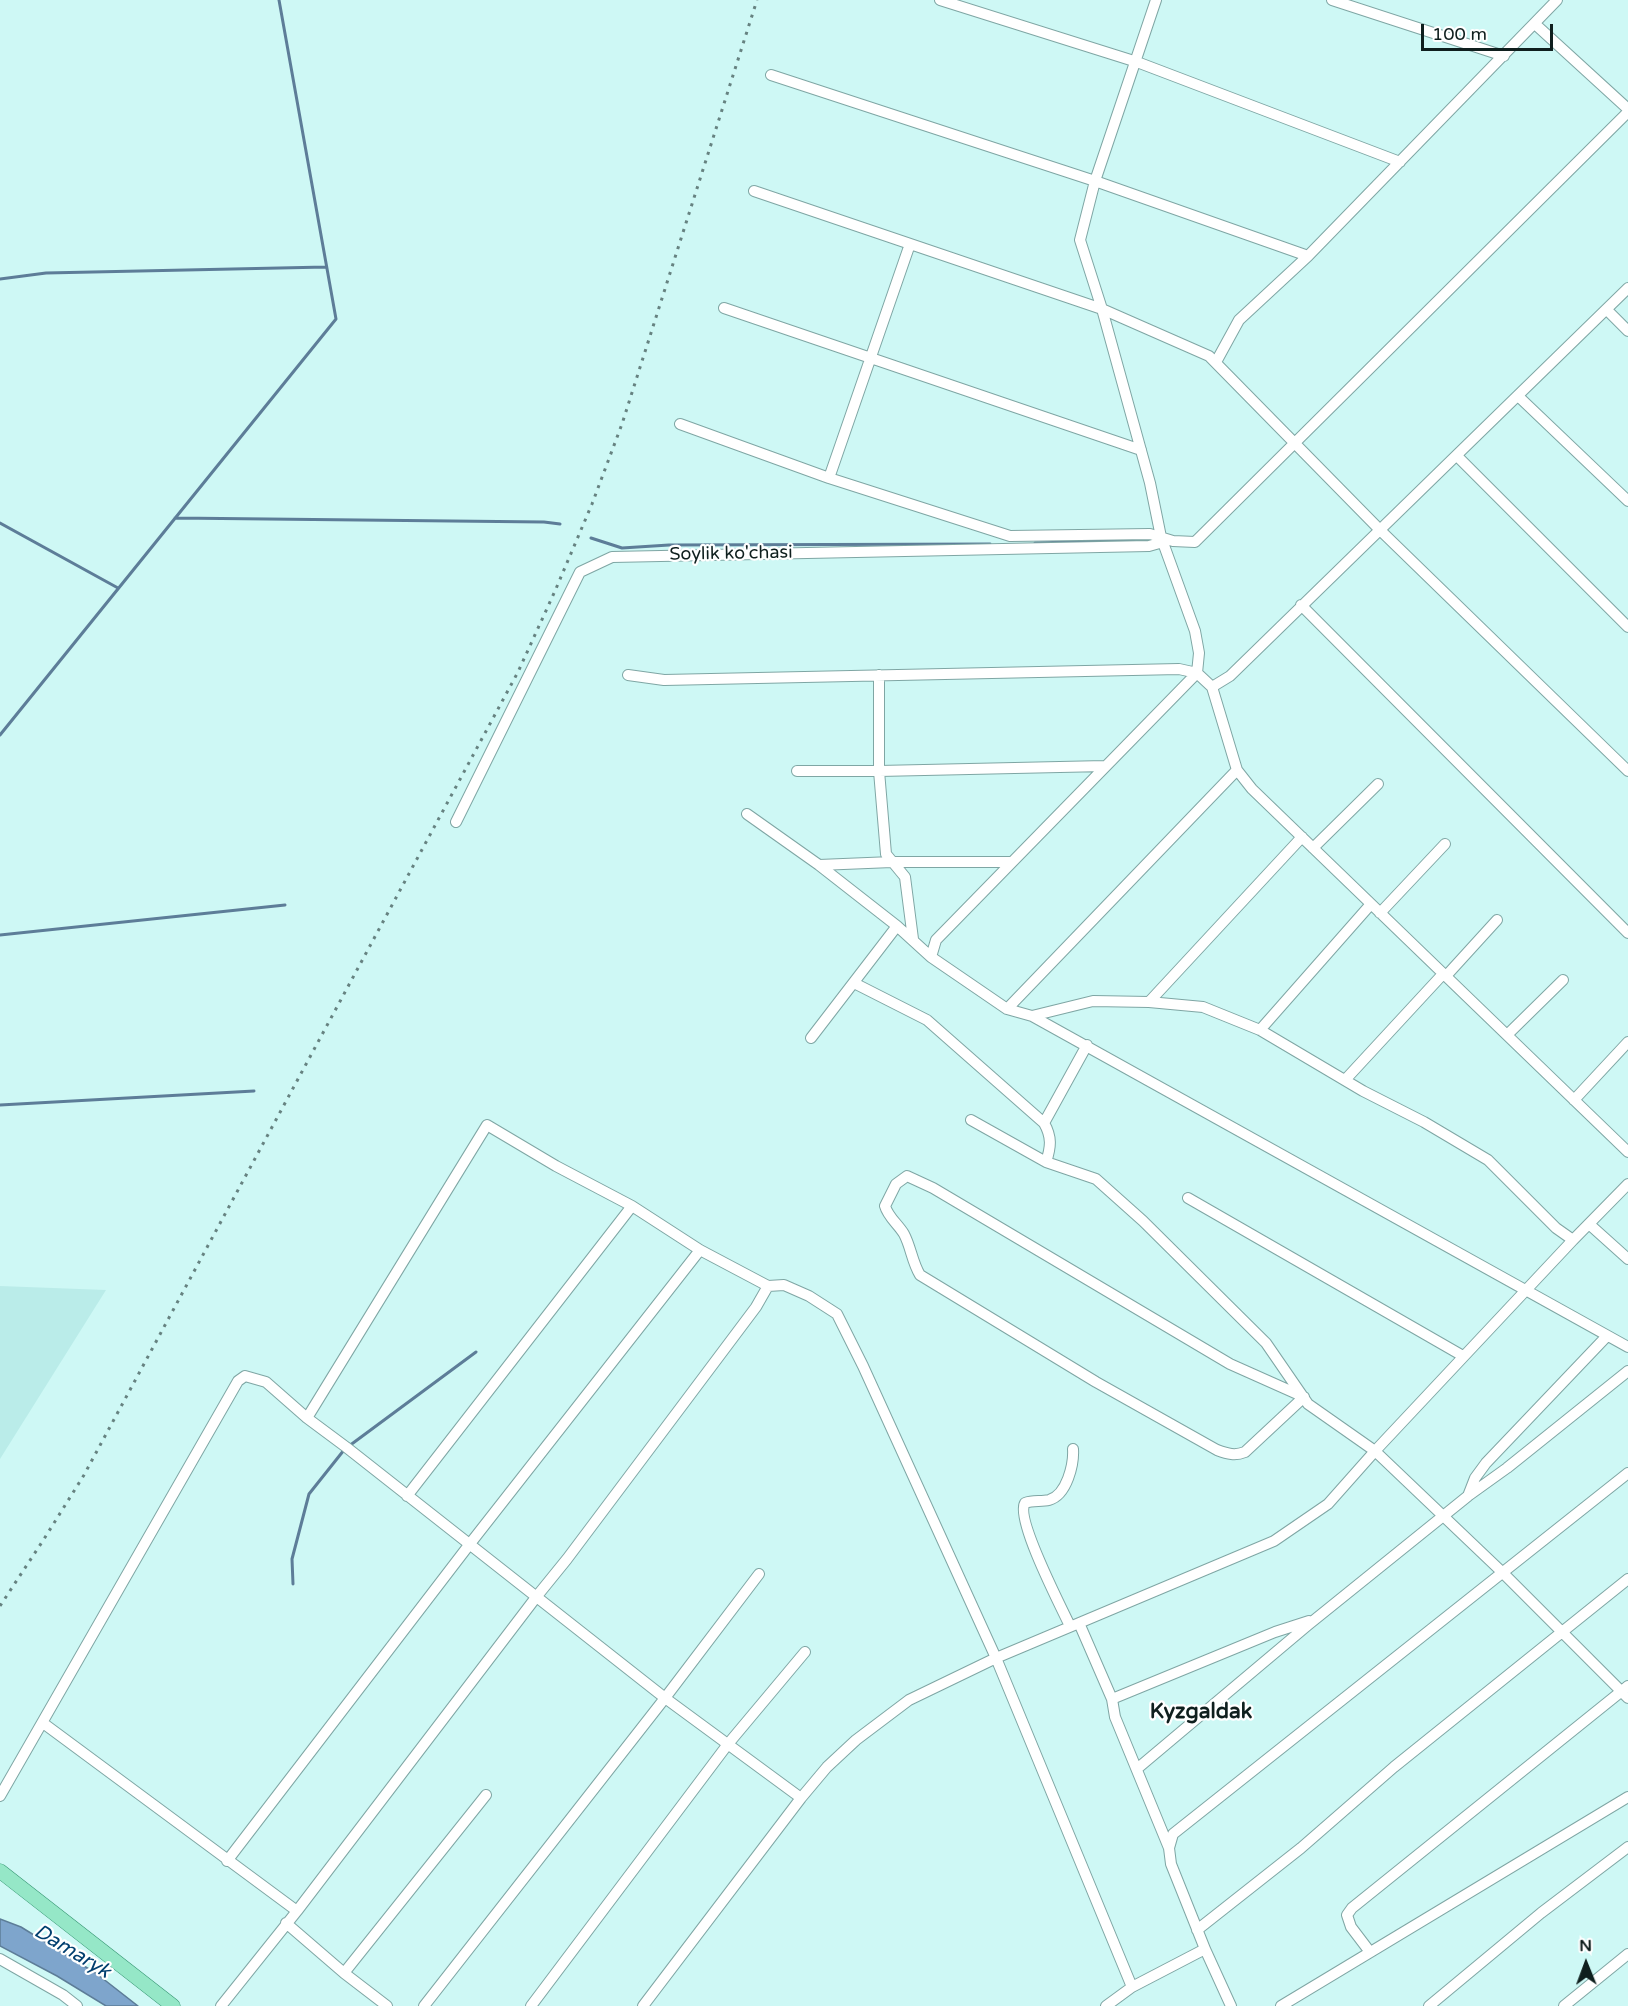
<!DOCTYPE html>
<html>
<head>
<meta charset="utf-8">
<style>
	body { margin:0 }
	#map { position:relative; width:1628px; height:2006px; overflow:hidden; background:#cef8f5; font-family:"Varela Round",sans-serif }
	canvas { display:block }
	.north { position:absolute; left:1556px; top:1934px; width:60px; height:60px; -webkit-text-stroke:4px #fff; paint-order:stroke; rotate:359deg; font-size:16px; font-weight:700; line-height:24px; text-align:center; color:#0f1f1e }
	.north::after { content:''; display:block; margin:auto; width:21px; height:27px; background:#0f1f1e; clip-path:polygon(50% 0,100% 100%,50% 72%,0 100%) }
	.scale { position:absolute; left:1421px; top:24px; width:132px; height:27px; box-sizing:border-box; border:3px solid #0f1f1e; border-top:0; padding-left:8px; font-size:18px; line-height:21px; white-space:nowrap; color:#0f1f1e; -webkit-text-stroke:4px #fff; paint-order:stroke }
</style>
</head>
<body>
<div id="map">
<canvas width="1628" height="2006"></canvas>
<div class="north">N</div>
<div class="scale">100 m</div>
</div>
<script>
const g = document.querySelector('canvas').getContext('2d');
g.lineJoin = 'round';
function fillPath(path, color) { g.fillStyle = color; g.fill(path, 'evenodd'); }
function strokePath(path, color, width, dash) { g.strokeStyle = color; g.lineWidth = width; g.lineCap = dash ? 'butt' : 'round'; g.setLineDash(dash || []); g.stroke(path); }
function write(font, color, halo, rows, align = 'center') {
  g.font = font + ' "Varela Round",sans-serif'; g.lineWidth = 4.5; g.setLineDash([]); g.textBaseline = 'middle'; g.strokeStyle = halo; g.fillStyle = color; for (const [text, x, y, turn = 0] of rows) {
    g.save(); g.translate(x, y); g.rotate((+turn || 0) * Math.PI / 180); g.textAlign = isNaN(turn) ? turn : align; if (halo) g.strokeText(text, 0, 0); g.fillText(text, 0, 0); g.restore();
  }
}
const built = new Path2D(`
	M 0,1286 L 106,1290 L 0,1459 Z`);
const water = new Path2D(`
	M 0,1919 L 21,1927 L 97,1974 L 138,2006 L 106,2006 L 57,1976 L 0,1946 Z`);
const stream = new Path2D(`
	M 0,279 L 46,273 L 326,267
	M 175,518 L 544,522 L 560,524
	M 0,523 L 118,588
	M 591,538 L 622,548 L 669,545 L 990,544
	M 1035,543 L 1148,540
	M 0,735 L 336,319 L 279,0
	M 0,935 L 285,905
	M 0,1105 L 254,1091
	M 349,1446 L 476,1352
	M 293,1584 L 292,1559 L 309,1494 L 344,1450`);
const minor = new Path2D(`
	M 940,0 L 1137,62 L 1400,162
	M 1156,0 L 1095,181 L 1080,240 L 1102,309 L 1209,356 L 1380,530 L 1628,771
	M 1332,0 L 1504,56
	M 1535,24 L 1628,109
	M 771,75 L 1095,181 L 1308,256
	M 754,191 L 1102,309 L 1150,483 L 1161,537 L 1195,631 L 1199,653 L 1197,673 L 936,940 L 931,957
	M 724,308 L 1141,450
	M 1607,310 L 1628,331
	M 1216,362 L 1239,320 L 1308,256 L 1557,0
	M 1518,396 L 1628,501
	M 680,424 L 829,478 L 1010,536 L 1150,534 L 1173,541 L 1195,542 L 1628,112
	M 1457,456 L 1628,627
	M 829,478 L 910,244
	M 1301,605 L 1628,933
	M 628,675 L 664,680 L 1179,669 L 1197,673 L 1212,687 L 1237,770 L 1252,789 L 1628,1152
	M 879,675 L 879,771 L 886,854 L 905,877 L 913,939
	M 1212,687 L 1230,676 L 1628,288
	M 797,771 L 879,771 L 1105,766
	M 747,814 L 819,865 L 897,926 L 931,957 L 1007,1009 L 1032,1016 L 1093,1001 L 1149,1002 L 1203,1007 L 1260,1030 L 1363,1091 L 1424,1122 L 1488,1160 L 1556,1228 L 1573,1240 L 1628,1184
	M 456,822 L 580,572 L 612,557 L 1149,546 L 1163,542
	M 1313,848 L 1378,784
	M 819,865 L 892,862 L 1012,862
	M 1380,913 L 1445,844
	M 1446,976 L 1497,920
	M 854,983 L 927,1020 L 1044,1123 C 1052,1137 1051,1147 1046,1162
	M 1149,1002 L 1302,837
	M 1007,1009 L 1237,770
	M 1032,1016 L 1628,1347
	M 1260,1030 L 1371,904
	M 1507,1035 L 1563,980
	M 811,1038 L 897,926
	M 1345,1080 L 1443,974
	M 1574,1100 L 1628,1042
	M 971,1120 L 1046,1162 L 1096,1179 L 1143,1221 L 1266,1343 L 1308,1404 L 1375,1451 L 1503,1573 L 1628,1698
	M 1044,1123 L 1087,1045
	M 907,1176 L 933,1188 L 1230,1364 L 1304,1397 L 1245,1452 C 1235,1456 1228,1454 1217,1450 L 1096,1382 L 920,1275 C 912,1262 911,1247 904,1234 C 898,1224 888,1217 885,1206 L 896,1184 Z
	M 1188,1198 L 1463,1356
	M 1589,1224 L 1628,1259
	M 307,1418 L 487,1125 L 556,1166 L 632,1206 L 700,1250 L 768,1286
	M 407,1496 L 632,1206
	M 1468,1496 L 1475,1478 L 1486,1463 L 1607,1336
	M 1079,1623 L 1112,1699 L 1275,1632 L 1309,1621
	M 1070,1626 C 1061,1607 1015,1518 1025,1503 C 1033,1500 1041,1502 1049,1500 C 1067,1495 1074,1464 1073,1449
	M 1112,1699 L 1115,1717 L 1169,1848
	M 43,1723 L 297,1911
	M 1138,1768 L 1308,1625 L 1468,1496 L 1507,1468 L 1628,1371
	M 0,1796 L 238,1381 L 245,1376 L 266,1382 L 307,1418 L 346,1447 L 665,1698 L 801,1798
	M 227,1861 L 469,1545 L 700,1250
	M 286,1923 L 344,1973 L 387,2006
	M 1197,1930 L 1301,1848 L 1394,1767 L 1628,1579
	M 1205,1949 L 1231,2006
	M 1370,1952 L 1351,1927 L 1347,1915 L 1352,1908 L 1628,1686
	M 0,1959 L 63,1995 L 77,2006
	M 344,1973 L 486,1795
	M 221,2006 L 297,1911 L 537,1596 L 567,1559 L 756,1307 L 768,1286 L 784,1285 L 809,1296 L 837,1314 L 863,1366 L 996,1658 L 1132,1987
	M 424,2006 L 665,1698 L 759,1574
	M 531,2006 L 728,1744 L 805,1652
	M 643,2006 L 801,1798 L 827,1767 L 856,1740 L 909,1700 L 996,1658 L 1274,1541 L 1328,1504 L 1375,1451 L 1573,1240
	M 1106,2006 L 1132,1987 L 1205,1949 L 1171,1864 L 1169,1848 L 1173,1834 L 1628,1473
	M 1281,2006 L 1628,1797
	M 1429,2006 L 1541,1913 L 1628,1847
	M 1564,2006 L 1628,1954`);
const major = new Path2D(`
	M 0,1871 L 173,2006`);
const rail = new Path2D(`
	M 0,1606 L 44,1539 L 84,1475 L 518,672 L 555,591 L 592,504 L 622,424 L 757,0`);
const streetNames = [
	["Soylik ko'chasi",731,554,-1]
];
const waterNames = [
	["Damaryk",72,1952,31]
];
const quarterNames = [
	["Kyzgaldak",1201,1712]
];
fillPath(built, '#baece9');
fillPath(water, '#7ea5cc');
strokePath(water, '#5d7d98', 1.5);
strokePath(stream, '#5d7d98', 3);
strokePath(minor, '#7fa6a4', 12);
strokePath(major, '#389774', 15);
strokePath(minor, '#fff', 10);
strokePath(major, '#95e7c7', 14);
strokePath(rail, '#668280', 3, [3, 6]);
write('18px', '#0f1f1e', '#fff', streetNames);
write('italic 20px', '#003f6f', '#fff', waterNames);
write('bold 21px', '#0f1f1e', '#fff', quarterNames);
</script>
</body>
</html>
